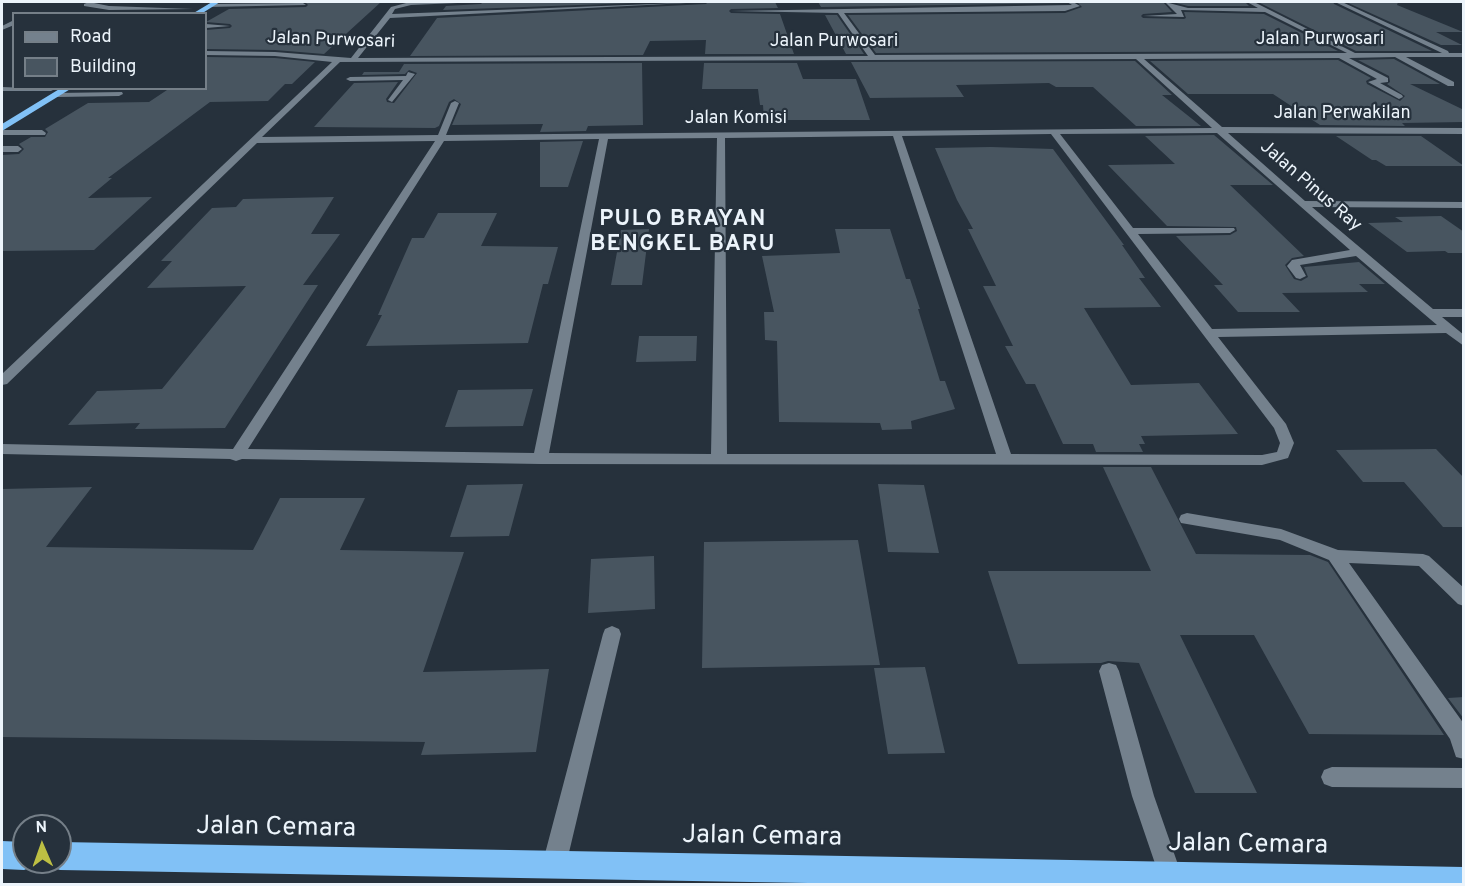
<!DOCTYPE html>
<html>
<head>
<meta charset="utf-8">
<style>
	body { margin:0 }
	#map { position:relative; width:1465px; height:886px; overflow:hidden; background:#26313c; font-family:Overpass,sans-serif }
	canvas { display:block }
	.frame { position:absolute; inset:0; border:3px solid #ecf4fb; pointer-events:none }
	.legend { position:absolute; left:12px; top:12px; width:195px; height:78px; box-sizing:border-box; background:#26313c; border:2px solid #757f88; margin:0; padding:8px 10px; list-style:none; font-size:18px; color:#ecf4fb }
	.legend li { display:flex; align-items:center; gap:12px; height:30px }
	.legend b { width:30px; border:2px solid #757f88 }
	.north { position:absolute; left:12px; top:814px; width:60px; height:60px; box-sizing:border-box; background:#26313c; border:2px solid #757f88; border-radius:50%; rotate:358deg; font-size:16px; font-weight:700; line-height:24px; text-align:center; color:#ecf4fb }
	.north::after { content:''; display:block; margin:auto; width:21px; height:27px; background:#bdbf43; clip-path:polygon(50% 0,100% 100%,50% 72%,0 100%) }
</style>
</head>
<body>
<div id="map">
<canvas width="1465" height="886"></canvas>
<div class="frame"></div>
<ul class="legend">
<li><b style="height:8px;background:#74818d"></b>Road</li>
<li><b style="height:16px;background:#485560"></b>Building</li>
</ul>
<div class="north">N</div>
</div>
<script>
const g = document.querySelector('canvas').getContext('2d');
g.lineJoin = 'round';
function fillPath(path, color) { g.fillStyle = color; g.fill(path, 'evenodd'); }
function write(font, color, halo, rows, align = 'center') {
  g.font = font + ' Overpass,sans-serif'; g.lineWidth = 4.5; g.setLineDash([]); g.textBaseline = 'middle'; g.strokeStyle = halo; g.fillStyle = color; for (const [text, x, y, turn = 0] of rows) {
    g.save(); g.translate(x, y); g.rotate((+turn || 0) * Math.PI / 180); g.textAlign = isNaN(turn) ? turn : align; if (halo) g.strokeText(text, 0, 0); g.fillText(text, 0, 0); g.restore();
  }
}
const building = new Path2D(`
	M 305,2 L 381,2 L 324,54 L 275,50 L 206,49 L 206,30 L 230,28 L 232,26 L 230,24 L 206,22 L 229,9 L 306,7 L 308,5 Z
	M 483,2 L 660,2 L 443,10 L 446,6 L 481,4 Z
	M 708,2 L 775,2 L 778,8 L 731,9 L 729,11 L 731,13 L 780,14 L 794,54 L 705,54 L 706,40 L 650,41 L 643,55 L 410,56 L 437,18 L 706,4 Z
	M 818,2 L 1065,2 L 1065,3 L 821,7 Z
	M 1077,2 L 1163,2 L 1172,12 L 1143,14 L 1141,16 L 1143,18 L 1184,19 L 1186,18 L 1184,12 L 1264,14 L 1338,51 L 876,53 L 848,15 L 1065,13 L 1082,7 Z
	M 1172,2 L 1245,2 L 1249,6 L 1188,6 Z
	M 1258,2 L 1333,2 L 1334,4 L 1432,51 L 1356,51 Z
	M 1346,2 L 1398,2 L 1397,5 L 1463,32 L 1436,32 L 1462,45 L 1441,45 Z
	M 825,15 L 837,15 L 864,54 L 846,54 Z
	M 206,57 L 275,58 L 315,62 L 292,84 L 285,84 L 268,101 L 210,102 L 108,178 L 112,178 L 88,198 L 152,197 L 94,250 L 2,251 L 2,155 L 19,154 L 24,149 L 19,144 L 31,137 L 45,137 L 48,132 L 45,129 L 88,103 L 149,102 L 167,90 L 206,90 Z
	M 1394,59 L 1440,84 L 1410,84 L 1464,110 L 1464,122 L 1402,123 L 1405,126 L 1320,125 L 1273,94 L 1188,94 L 1150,61 L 1338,60 L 1371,78 L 1366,81 L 1367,84 L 1400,101 L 1405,96 L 1387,84 L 1390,82 L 1389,76 L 1358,60 Z
	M 1135,61 L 1172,95 L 1162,95 L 1201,126 L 1136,126 L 1093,87 L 1056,87 L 1049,83 L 956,85 L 964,97 L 870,98 L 851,62 Z
	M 642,63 L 643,125 L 588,126 L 586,131 L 540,132 L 543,124 L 452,125 L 461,104 L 454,99 L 449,102 L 439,126 L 435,128 L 314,127 L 354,83 L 398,82 L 386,99 L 387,102 L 394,103 L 417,73 L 409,70 L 405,74 L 362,75 L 364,72 L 399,72 L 404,64 Z
	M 704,63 L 797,63 L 803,79 L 856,79 L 870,120 L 764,120 L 763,105 L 760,105 L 758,89 L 702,89 Z
	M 1214,135 L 1273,185 L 1230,185 L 1304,256 L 1292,258 L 1285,265 L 1294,279 L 1301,281 L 1308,277 L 1304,267 L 1359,262 L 1385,284 L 1359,284 L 1368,292 L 1282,293 L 1300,312 L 1238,312 L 1214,285 L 1223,285 L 1176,236 L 1230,235 L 1237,231 L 1236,227 L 1167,226 L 1108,165 L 1175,164 L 1145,136 Z
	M 1336,136 L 1421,136 L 1464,166 L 1386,166 L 1376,160 L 1372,160 Z
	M 583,141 L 568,187 L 540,187 L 540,142 Z
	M 991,147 L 1053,149 L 1124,245 L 1122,245 L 1145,278 L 1139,278 L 1161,307 L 1084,308 L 1131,385 L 1199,383 L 1238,434 L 1141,436 L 1145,444 L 1139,444 L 1143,452 L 1096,452 L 1093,444 L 1063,444 L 1035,384 L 1026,384 L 1005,346 L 1013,346 L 983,286 L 996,286 L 968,229 L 973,229 L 957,200 L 935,148 Z
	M 334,197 L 311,234 L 340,234 L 303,285 L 318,285 L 225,428 L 135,429 L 140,423 L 68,425 L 97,391 L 162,389 L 246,286 L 147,288 L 172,261 L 161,261 L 212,208 L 236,207 L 243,199 Z
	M 438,213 L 497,213 L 481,246 L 558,247 L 548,284 L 543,284 L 528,343 L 366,346 L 382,315 L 378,315 L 412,238 L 424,238 Z
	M 1441,216 L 1464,232 L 1464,253 L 1448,253 L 1445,251 L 1407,252 L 1368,223 L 1403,222 L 1395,217 Z
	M 649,229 L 642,285 L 611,285 L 621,230 Z
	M 835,229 L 890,229 L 906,279 L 910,279 L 920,309 L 918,309 L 940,381 L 945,381 L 955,409 L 911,421 L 912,429 L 882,430 L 880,423 L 779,422 L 777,341 L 765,340 L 764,312 L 774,312 L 762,256 L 840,253 Z
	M 639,336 L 697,336 L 696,361 L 636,362 Z
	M 533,389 L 523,426 L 445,427 L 458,390 Z
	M 1436,449 L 1464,478 L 1464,527 L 1443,527 L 1404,482 L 1363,482 L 1336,450 Z
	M 1103,467 L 1151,467 L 1196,554 L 1310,555 L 1328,562 L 1444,735 L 1309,734 L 1254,635 L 1180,635 L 1257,793 L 1195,793 L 1139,663 L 1108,661 L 1101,663 L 1018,664 L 988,571 L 1151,571 Z
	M 523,484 L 509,536 L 450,537 L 467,485 Z
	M 878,484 L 924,485 L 939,553 L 888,552 Z
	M 92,487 L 46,547 L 253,550 L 280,498 L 365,498 L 340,550 L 464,552 L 423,672 L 549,669 L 536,752 L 421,755 L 425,742 L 2,737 L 2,489 Z
	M 858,540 L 880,665 L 702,668 L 704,542 Z
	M 654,556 L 655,609 L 588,613 L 591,559 Z
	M 925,667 L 945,753 L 888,754 L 874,668 Z
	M 1464,697 L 1464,719 L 1448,698 Z`);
const minor = new Path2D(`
	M 89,2 L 109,6 L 193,9 L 109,10 L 84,6 L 84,4 Z
	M 410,2 L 481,2 L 411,5 L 395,9 L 392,14 L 706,2 L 390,18 L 358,58 L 868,56 L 838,13 L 731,11 L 1072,5 L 1067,2 L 1073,2 L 1080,6 L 1065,11 L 844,13 L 875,55 L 1347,53 L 1265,12 L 1181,10 L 1184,17 L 1143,16 L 1177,14 L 1165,2 L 1188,8 L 1258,8 L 1247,2 L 1254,2 L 1355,53 L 1442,53 L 1335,2 L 1342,2 L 1448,51 L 1449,53 L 1464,53 L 1464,57 L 1406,57 L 1454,82 L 1454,86 L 1448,86 L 1395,57 L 1349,58 L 1388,78 L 1388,82 L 1380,83 L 1402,95 L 1403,97 L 1399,99 L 1368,82 L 1377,79 L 1339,58 L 1144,59 L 1222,127 L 1464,128 L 1464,134 L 1228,133 L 1305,201 L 1464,202 L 1464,208 L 1312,207 L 1433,309 L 1464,309 L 1464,317 L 1442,317 L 1464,335 L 1464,346 L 1446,333 L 1218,337 L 1286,424 L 1294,443 L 1288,458 L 1262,465 L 540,464 L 242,459 L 236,461 L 230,459 L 2,454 L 2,444 L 233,449 L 435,141 L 257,143 L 7,384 L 2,385 L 2,374 L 332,62 L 275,56 L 206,55 L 206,51 L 275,52 L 351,58 L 391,7 ZM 1136,59 L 1212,128 L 446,135 L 459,103 L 455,101 L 451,103 L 438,135 L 262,137 L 340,62 ZM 1217,133 L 1350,250 L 1292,260 L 1287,266 L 1296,278 L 1300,279 L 1306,276 L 1300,265 L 1356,256 L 1437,325 L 1212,329 L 1138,234 L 1230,233 L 1235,230 L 1234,228 L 1133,228 L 1060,134 ZM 1051,134 L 1274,428 L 1280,443 L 1277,452 L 1262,455 L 1011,454 L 902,136 ZM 893,136 L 996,454 L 727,454 L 725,138 ZM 717,138 L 711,454 L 549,453 L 608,139 ZM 599,139 L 534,453 L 248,449 L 444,141 Z
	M 209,4 L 303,3 L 306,5 L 207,7 Z
	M 14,20 L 14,25 L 2,30 L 2,26 Z
	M 206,24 L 230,26 L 206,28 Z
	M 408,72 L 415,74 L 392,102 L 388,100 L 403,80 L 350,81 L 346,79 L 350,77 L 406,76 Z
	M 2,87 L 55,89 L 51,91 L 2,91 Z
	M 122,92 L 123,94 L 119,96 L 57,97 L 53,95 L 57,93 Z
	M 42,130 L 46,133 L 45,135 L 2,135 L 2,130 Z
	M 2,146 L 18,146 L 22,149 L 18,152 L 2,152 Z
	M 1187,513 L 1281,529 L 1338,550 L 1423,554 L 1429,556 L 1464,588 L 1464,606 L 1458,604 L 1419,566 L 1349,563 L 1464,724 L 1464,759 L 1456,757 L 1450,739 L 1329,560 L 1280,540 L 1181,523 L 1179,519 L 1181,515 Z
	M 612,626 L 619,629 L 621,634 L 566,865 L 562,873 L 554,877 L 546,873 L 542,865 L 603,634 L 605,629 Z
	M 1109,663 L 1116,665 L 1119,671 L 1154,796 L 1182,876 L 1178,884 L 1162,884 L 1132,796 L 1099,671 L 1102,665 Z
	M 1332,767 L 1464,768 L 1464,788 L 1332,787 L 1324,784 L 1321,777 L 1324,770 Z`);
const highway = new Path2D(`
	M 212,2 L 220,2 L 201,14 L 192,14 Z
	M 61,88 L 72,88 L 2,131 L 2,124 Z
	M 2,841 L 24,842 L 24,862 L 36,862 L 34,866 L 24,870 L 2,869 Z
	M 60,842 L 1464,867 L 1464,884 L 865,884 L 60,870 L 50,866 L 48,862 L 60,862 Z`);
const farStreetnames = [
	["Jalan Purwosari",1320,40],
	["Jalan Purwosari",331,41,2],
	["Jalan Purwosari",834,42],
	["Jalan Perwakilan",1342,114],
	["Jalan Komisi",736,119],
	["Jalan Pinus Ray",1310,187,41]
];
const farDistrictnames = [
	["PULO BRAYAN",683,221],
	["BENGKEL BARU",683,246]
];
const nearStreetnames = [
	["Jalan Cemara",276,829,1],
	["Jalan Cemara",762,838,1],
	["Jalan Cemara",1248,846,1]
];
fillPath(building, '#485560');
fillPath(minor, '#74818d');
fillPath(highway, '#81c1f6');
write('18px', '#ecf4fb', '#26313c', farStreetnames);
g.letterSpacing = '1.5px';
write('bold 22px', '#ecf4fb', '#26313c', farDistrictnames);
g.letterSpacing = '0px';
write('26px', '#ecf4fb', '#26313c', nearStreetnames);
</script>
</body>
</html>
